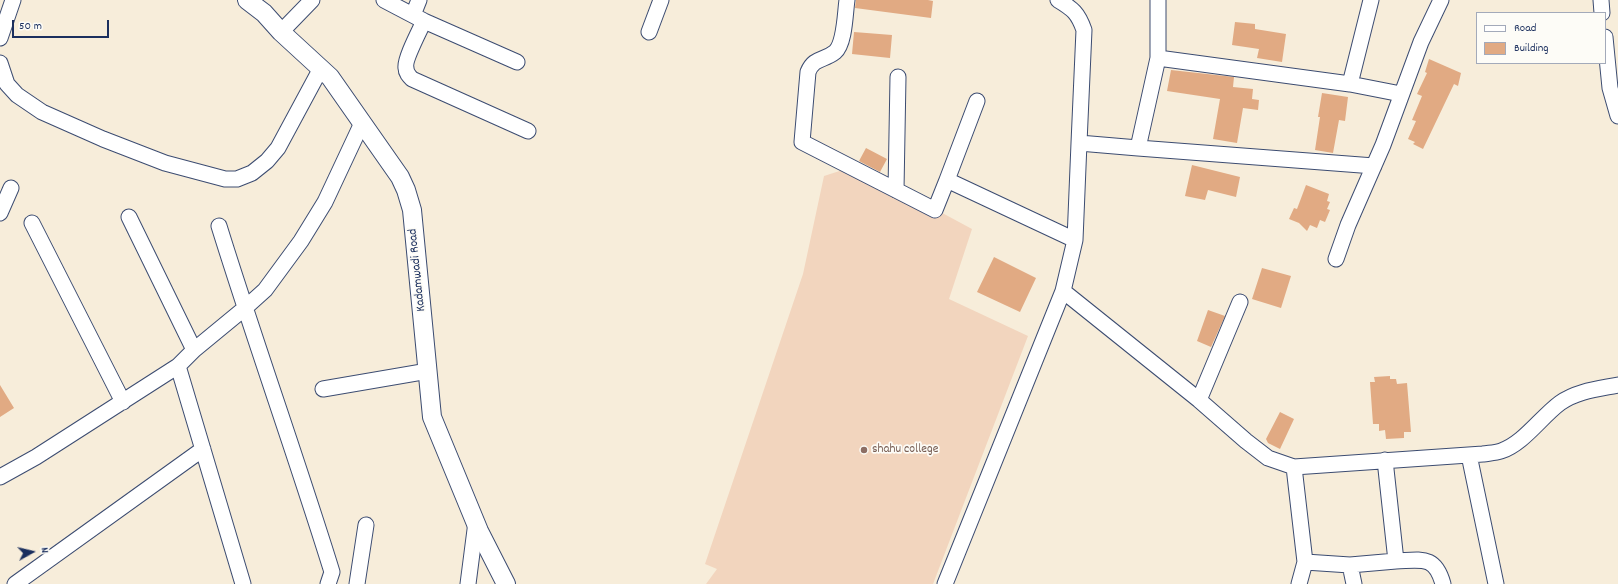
<!DOCTYPE html>
<html>
<head>
<meta charset="utf-8">
<style>
	body { margin:0 }
	#map { position:relative; width:1618px; height:584px; overflow:hidden; background:#f7edda; font-family:Dekko,sans-serif }
	canvas { display:block }
	.legend { position:absolute; left:1476px; top:12px; width:130px; height:52px; box-sizing:border-box; background:#fdfcf7; border:1px solid #a3aaba; margin:0; padding:5px 7px; list-style:none; font-size:12px; color:#1b2f5e }
	.legend li { display:flex; align-items:center; gap:8px; height:20px }
	.legend b { width:20px; border:1px solid #a3aaba }
	.north { position:absolute; left:12px; top:532px; width:40px; height:40px; -webkit-text-stroke:3px #fdfcf7; paint-order:stroke; rotate:82deg; font-size:11px; font-weight:700; line-height:16px; text-align:center; color:#1b2f5e }
	.north::after { content:''; display:block; margin:auto; width:14px; height:18px; background:#1b2f5e; clip-path:polygon(50% 0,100% 100%,50% 72%,0 100%) }
	.scale { position:absolute; left:12px; top:20px; width:97px; height:18px; box-sizing:border-box; border:2px solid #1b2f5e; border-top:0; padding-left:5px; font-size:12px; line-height:14px; white-space:nowrap; color:#1b2f5e; -webkit-text-stroke:3px #fdfcf7; paint-order:stroke }
</style>
</head>
<body>
<div id="map">
<canvas width="1618" height="584"></canvas>
<ul class="legend">
<li><b style="height:5px;background:#fff"></b>Road</li>
<li><b style="height:11px;background:#e1aa83"></b>Building</li>
</ul>
<div class="north">N</div>
<div class="scale">50 m</div>
</div>
<script>
const g = document.querySelector('canvas').getContext('2d');
g.lineJoin = 'round';
function fillPath(path, color) { g.fillStyle = color; g.fill(path, 'evenodd'); }
function strokePath(path, color, width, dash) { g.strokeStyle = color; g.lineWidth = width; g.lineCap = dash ? 'butt' : 'round'; g.setLineDash(dash || []); g.stroke(path); }
function write(font, color, halo, rows, align = 'center') {
  g.font = font + ' Dekko,sans-serif'; g.lineWidth = 3.5; g.setLineDash([]); g.textBaseline = 'middle'; g.strokeStyle = halo; g.fillStyle = color; for (const [text, x, y, turn = 0] of rows) {
    g.save(); g.translate(x, y); g.rotate((+turn || 0) * Math.PI / 180); g.textAlign = isNaN(turn) ? turn : align; if (halo) g.strokeText(text, 0, 0); g.fillText(text, 0, 0); g.restore();
  }
}
const built = new Path2D(`
	M 855,166 L 972,229 L 949,299 L 1028,336 L 933,584 L 706,584 L 717,569 L 705,564 L 803,274 L 824,176 Z`);
const building = new Path2D(`
	M 856,0 L 928,0 L 933,1 L 931,18 L 855,8 Z
	M 1235,22 L 1255,24 L 1255,29 L 1286,34 L 1282,62 L 1257,58 L 1259,49 L 1232,45 Z
	M 854,32 L 892,35 L 890,58 L 852,54 Z
	M 1429,59 L 1461,73 L 1458,86 L 1454,84 L 1423,149 L 1413,144 L 1415,142 L 1408,139 L 1416,121 L 1412,120 L 1422,96 L 1417,94 L 1427,73 L 1425,72 Z
	M 1171,70 L 1234,77 L 1233,87 L 1253,89 L 1252,99 L 1259,100 L 1258,110 L 1243,108 L 1237,143 L 1213,139 L 1220,99 L 1167,91 Z
	M 1322,93 L 1348,97 L 1345,121 L 1339,120 L 1333,153 L 1315,150 L 1320,117 L 1318,117 Z
	M 866,148 L 887,159 L 880,172 L 859,161 Z
	M 1192,165 L 1240,177 L 1236,197 L 1208,190 L 1205,200 L 1185,196 Z
	M 1306,185 L 1329,194 L 1327,201 L 1330,202 L 1327,209 L 1330,210 L 1325,222 L 1320,220 L 1317,228 L 1310,225 L 1307,231 L 1299,223 L 1289,219 L 1294,208 L 1297,209 Z
	M 994,257 L 1036,278 L 1020,312 L 977,292 Z
	M 1262,268 L 1291,276 L 1281,308 L 1252,299 Z
	M 1208,310 L 1225,316 L 1211,347 L 1197,341 Z
	M 1390,376 L 1390,379 L 1396,379 L 1397,384 L 1407,383 L 1411,432 L 1404,432 L 1404,438 L 1386,439 L 1385,430 L 1379,431 L 1379,424 L 1373,424 L 1370,382 L 1375,382 L 1374,377 Z
	M 0,385 L 14,408 L 0,417 Z
	M 1280,412 L 1294,419 L 1280,449 L 1268,443 L 1266,439 Z`);
const minor = new Path2D(`
	M 384,0 L 424,21 L 517,62
	M 847,0 C 845,13 845,43 835,52 C 824,61 814,57 808,72 L 802,142 L 935,210 L 947,180 L 1075,240
	M 1058,0 C 1073,9 1078,13 1084,30 L 1079,143
	M 1158,0 L 1158,58 L 1138,148 L 1374,166
	M 1601,0 L 1602,13
	M 413,15 L 419,0
	M 424,21 C 420,30 404,60 406,68 C 406,73 409,76 412,79 L 528,131
	M 281,32 L 312,0
	M 649,32 L 661,0
	M 1605,37 L 1610,88 L 1618,116
	M 0,38 L 13,0
	M 1158,58 L 1350,84 L 1371,0
	M 0,63 L 7,84 L 17,95 L 42,112 L 103,139 L 165,163 L 225,179 L 237,179 L 252,173 L 267,161 L 278,148 L 320,70
	M 1350,84 L 1401,94
	M 947,180 L 977,101
	M 896,190 L 898,77
	M 0,213 L 11,188
	M 129,217 L 194,350
	M 32,223 L 123,402
	M 219,226 C 255,342 296,456 332,572 L 328,584
	M 1336,259 L 1348,225 L 1383,145 L 1421,42 L 1441,0
	M 1063,291 L 1075,240 L 1079,143 L 1138,148
	M 178,366 L 243,584
	M 323,389 L 428,371
	M 1199,400 L 1240,302
	M 1469,455 L 1496,584
	M 1294,467 L 1305,562 L 1299,584
	M 0,477 L 36,457 L 178,366 L 194,350 L 245,308 L 265,290 L 301,241 L 325,202 L 362,123
	M 1396,561 C 1422,560 1435,555 1443,584
	M 1305,562 L 1350,565 L 1396,561 L 1385,460
	M 1350,565 L 1354,584
	M 15,584 L 203,449
	M 357,584 L 366,525
	M 468,584 L 476,522
	M 945,584 L 1063,291 L 1199,400 L 1246,441 L 1268,458 L 1294,467 L 1483,454 C 1489,453 1495,453 1501,451 C 1523,444 1541,417 1560,403 C 1577,391 1598,389 1618,385`);
const tertiary = new Path2D(`
	M 247,0 L 264,13 L 281,32 L 330,77 L 400,177 L 406,190 L 412,210 L 432,417 L 479,531 L 506,584`);
const markers = [
	[864,450,4,"#8d6e63"]
];
const streetNames = [
	["Kadamwadi Road",418,270,-96]
];
const educationNames = [
	["shahu college",872,450]
];
fillPath(built, '#f2d5be');
fillPath(building, '#e1aa83');
strokePath(minor, '#3c4c71', 17);
strokePath(tertiary, '#3c4c71', 20);
strokePath(minor, '#fff', 15);
strokePath(tertiary, '#fff', 18);
for (const [x, y, r, color] of markers) { const dot = new Path2D(); dot.arc(x, y, r, 0, 2 * Math.PI); g.fillStyle = color; g.fill(dot); strokePath(dot, '#fdfcf7', 1.5); }
write('13px', '#1b2f5e', '#fdfcf7', streetNames);
write('13px', '#785e54', '#fdfcf7', educationNames, 'left');
</script>
</body>
</html>
